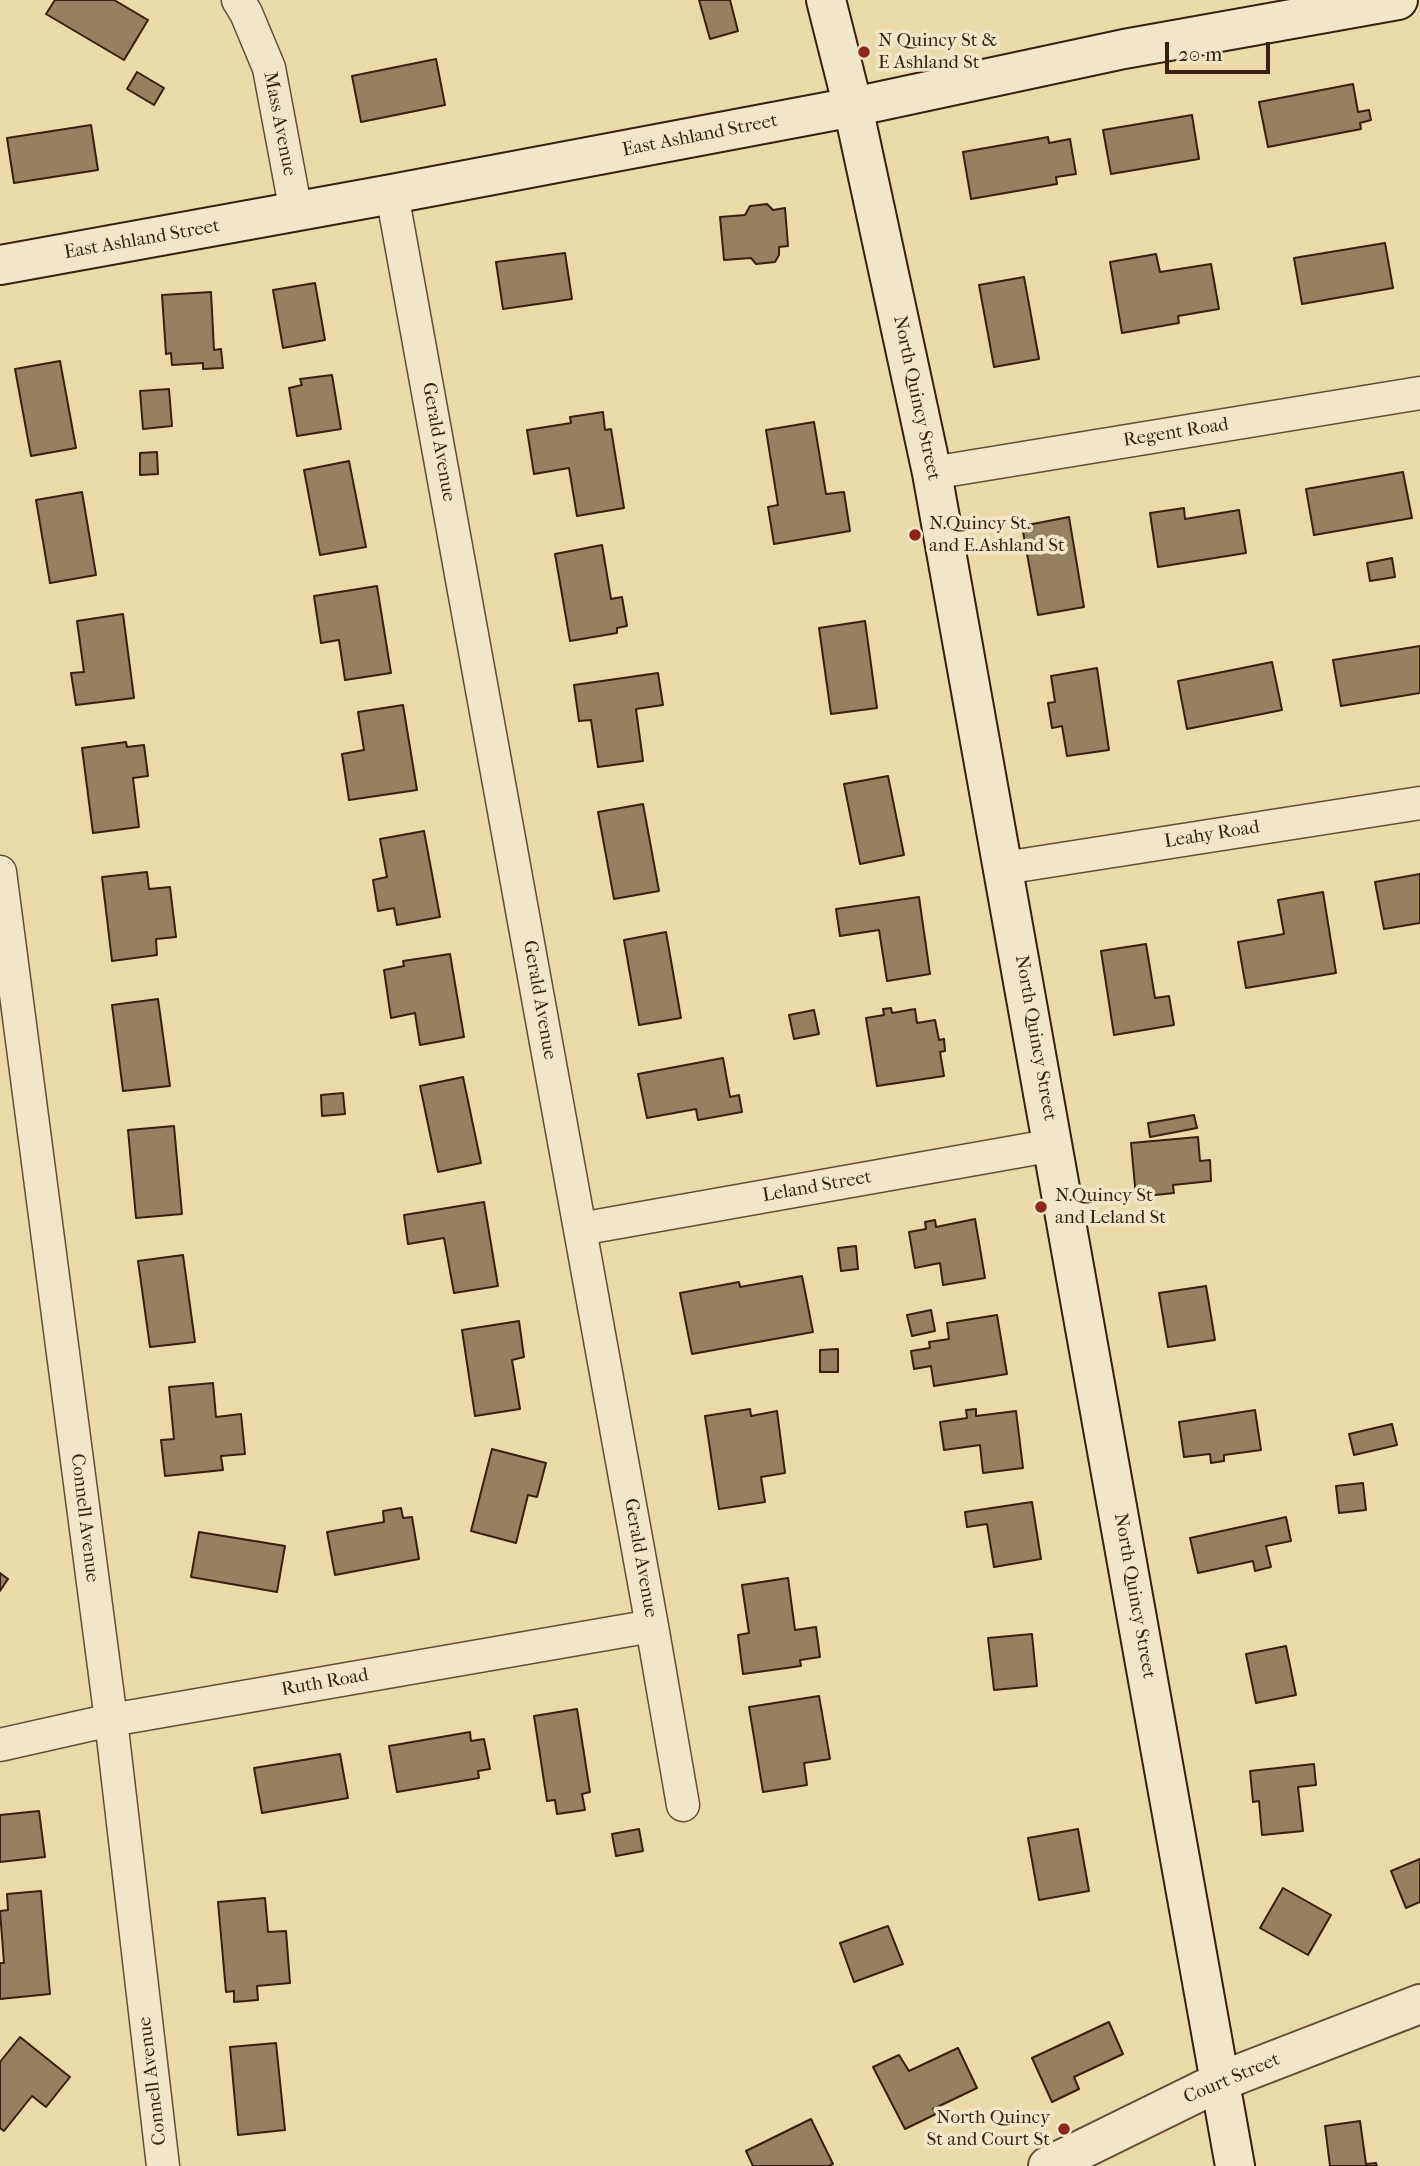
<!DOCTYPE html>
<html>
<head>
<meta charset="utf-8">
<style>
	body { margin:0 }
	#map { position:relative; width:1420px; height:2166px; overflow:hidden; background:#eadaaa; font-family:"IM FELL French Canon",serif }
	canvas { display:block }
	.scale { position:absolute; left:1165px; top:42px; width:105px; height:32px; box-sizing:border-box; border:4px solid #391f0f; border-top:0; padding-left:9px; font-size:21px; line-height:24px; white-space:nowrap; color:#391f0f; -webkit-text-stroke:5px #f1e7c8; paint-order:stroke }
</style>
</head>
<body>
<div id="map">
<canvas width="1420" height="2166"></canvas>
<div class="scale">20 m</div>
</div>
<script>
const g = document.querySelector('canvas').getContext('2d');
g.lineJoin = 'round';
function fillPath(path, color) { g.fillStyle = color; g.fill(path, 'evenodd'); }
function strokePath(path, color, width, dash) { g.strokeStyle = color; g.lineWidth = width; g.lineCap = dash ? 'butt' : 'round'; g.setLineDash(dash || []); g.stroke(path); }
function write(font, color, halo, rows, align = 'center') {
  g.font = font + ' "IM FELL French Canon",serif'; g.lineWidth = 7; g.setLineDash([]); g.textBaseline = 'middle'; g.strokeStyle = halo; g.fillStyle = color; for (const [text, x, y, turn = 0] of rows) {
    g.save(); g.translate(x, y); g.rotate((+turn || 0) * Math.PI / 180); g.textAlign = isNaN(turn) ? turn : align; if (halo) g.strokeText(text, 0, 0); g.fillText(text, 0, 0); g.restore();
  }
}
const building = new Path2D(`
	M 55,0 L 114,0 L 148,20 L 124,60 L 46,14 Z
	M 699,0 L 730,0 L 738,31 L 710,39 Z
	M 436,59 L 445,105 L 361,122 L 352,76 Z
	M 137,72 L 164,88 L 154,105 L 127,89 Z
	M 1353,84 L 1358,112 L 1369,110 L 1371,120 L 1360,123 L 1361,129 L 1268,147 L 1259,102 Z
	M 1192,115 L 1199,159 L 1111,174 L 1103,130 Z
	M 91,125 L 98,170 L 14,183 L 7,138 Z
	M 1048,137 L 1049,143 L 1070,139 L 1076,174 L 1056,177 L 1057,184 L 971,199 L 963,152 Z
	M 767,204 L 773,210 L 785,208 L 788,246 L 779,247 L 779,255 L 775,262 L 756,264 L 751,258 L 724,260 L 720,217 L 745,215 L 750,206 Z
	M 1385,243 L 1393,288 L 1302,304 L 1294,258 Z
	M 565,253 L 572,299 L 503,309 L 496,262 Z
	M 1156,254 L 1160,272 L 1211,264 L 1219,309 L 1178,316 L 1179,323 L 1122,333 L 1110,262 Z
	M 1024,277 L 1039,359 L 994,367 L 979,285 Z
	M 315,283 L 325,340 L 283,348 L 273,290 Z
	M 211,292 L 214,350 L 221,349 L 223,368 L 203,369 L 203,363 L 172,365 L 171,353 L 166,354 L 162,295 Z
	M 60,361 L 76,448 L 31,456 L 15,369 Z
	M 332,375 L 341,429 L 297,436 L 289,388 L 302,385 L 300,379 Z
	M 169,389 L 172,426 L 143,429 L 140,391 Z
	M 603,412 L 605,430 L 611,429 L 624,508 L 577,516 L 569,468 L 534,474 L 527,430 L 571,423 L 570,417 Z
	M 814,422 L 826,494 L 844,492 L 850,531 L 774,544 L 768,507 L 778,505 L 766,430 Z
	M 157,452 L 158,474 L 140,475 L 140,453 Z
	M 349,461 L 366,547 L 320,555 L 304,470 Z
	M 1403,472 L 1412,518 L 1314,535 L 1306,489 Z
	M 82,492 L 96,575 L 50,583 L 36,500 Z
	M 1184,508 L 1185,519 L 1239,510 L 1246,553 L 1158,567 L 1150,513 Z
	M 1069,517 L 1084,607 L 1038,615 L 1022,526 Z
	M 602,545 L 611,599 L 622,597 L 627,626 L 617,628 L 617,633 L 570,641 L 555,554 Z
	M 1392,558 L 1395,577 L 1370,581 L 1367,563 Z
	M 377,586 L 391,673 L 345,680 L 339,640 L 321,643 L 314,596 Z
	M 123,614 L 134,698 L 76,705 L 71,673 L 84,672 L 77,621 Z
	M 865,621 L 877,708 L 831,714 L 819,628 Z
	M 1420,646 L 1420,693 L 1341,706 L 1333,660 Z
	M 1272,662 L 1282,710 L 1187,729 L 1178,681 Z
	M 1097,668 L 1109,750 L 1067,756 L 1062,726 L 1052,728 L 1048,703 L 1055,702 L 1051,676 Z
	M 658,673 L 663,705 L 636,709 L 643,761 L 598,767 L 591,720 L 579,721 L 574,685 Z
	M 403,705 L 417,790 L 349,800 L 342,754 L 364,750 L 358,712 Z
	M 126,742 L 127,747 L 144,745 L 148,776 L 133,778 L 139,827 L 93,833 L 82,748 Z
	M 888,776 L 904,855 L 860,864 L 844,784 Z
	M 643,804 L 659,891 L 614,899 L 598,812 Z
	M 424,831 L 440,917 L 397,925 L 394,908 L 378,911 L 373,880 L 387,877 L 380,839 Z
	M 147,872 L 149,889 L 170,887 L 176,937 L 156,939 L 157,955 L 112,961 L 102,877 Z
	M 1420,874 L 1420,923 L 1384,929 L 1375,882 Z
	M 1323,892 L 1336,973 L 1246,988 L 1238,942 L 1284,934 L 1278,900 Z
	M 919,897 L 930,974 L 887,981 L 879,930 L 840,936 L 836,909 Z
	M 666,932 L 681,1018 L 639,1025 L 624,940 Z
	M 1146,944 L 1155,998 L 1169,996 L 1174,1025 L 1114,1035 L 1101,951 Z
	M 450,954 L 464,1037 L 420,1045 L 415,1013 L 391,1018 L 384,970 L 404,966 L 403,961 Z
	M 158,999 L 170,1086 L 123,1091 L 112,1005 Z
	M 891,1008 L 892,1013 L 915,1009 L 917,1023 L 935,1020 L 939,1040 L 944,1039 L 945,1051 L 940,1052 L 944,1076 L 877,1086 L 866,1018 L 884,1015 L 883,1009 Z
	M 814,1010 L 819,1034 L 794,1039 L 789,1015 Z
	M 723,1058 L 730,1097 L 739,1095 L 742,1112 L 698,1120 L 696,1109 L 647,1118 L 638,1074 Z
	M 463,1077 L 481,1163 L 438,1172 L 420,1086 Z
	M 343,1093 L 345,1114 L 322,1116 L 321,1095 Z
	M 1194,1115 L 1197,1128 L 1150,1137 L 1148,1123 Z
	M 174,1126 L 182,1214 L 136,1218 L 128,1130 Z
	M 1198,1137 L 1200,1161 L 1210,1160 L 1211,1181 L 1173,1185 L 1174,1193 L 1136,1197 L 1131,1143 Z
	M 484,1202 L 498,1286 L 454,1293 L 444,1238 L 408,1244 L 404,1215 Z
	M 975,1219 L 985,1278 L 943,1285 L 940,1263 L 915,1268 L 909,1232 L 926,1229 L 925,1222 L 935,1220 L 936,1227 Z
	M 856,1246 L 858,1269 L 841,1271 L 838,1248 Z
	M 183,1255 L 195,1342 L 150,1347 L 138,1261 Z
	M 802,1276 L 813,1332 L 692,1354 L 680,1293 L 739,1282 L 740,1287 Z
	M 1206,1286 L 1215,1340 L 1168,1347 L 1159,1293 Z
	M 931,1310 L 935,1331 L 912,1336 L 907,1315 Z
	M 997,1315 L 1007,1374 L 934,1386 L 931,1366 L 914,1369 L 911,1351 L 930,1348 L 929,1342 L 949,1339 L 947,1323 Z
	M 519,1321 L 524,1357 L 512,1360 L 520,1409 L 475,1416 L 462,1330 Z
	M 838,1349 L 838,1372 L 820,1372 L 820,1350 Z
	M 213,1383 L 216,1417 L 241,1414 L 245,1454 L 221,1456 L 223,1470 L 165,1476 L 161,1440 L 174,1439 L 169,1387 Z
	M 750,1409 L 751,1416 L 777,1411 L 785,1473 L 761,1477 L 765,1502 L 719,1509 L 705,1416 Z
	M 976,1409 L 976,1416 L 1016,1411 L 1023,1468 L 983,1473 L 980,1445 L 944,1450 L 940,1422 L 967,1418 L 966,1410 Z
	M 1255,1410 L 1261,1450 L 1224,1455 L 1224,1461 L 1211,1463 L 1210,1454 L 1184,1457 L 1179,1422 Z
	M 1392,1424 L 1397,1445 L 1354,1455 L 1349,1434 Z
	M 492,1449 L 546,1463 L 537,1497 L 528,1495 L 516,1543 L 471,1531 Z
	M 1363,1483 L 1366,1510 L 1339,1513 L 1336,1486 Z
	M 1032,1502 L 1041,1559 L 994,1567 L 987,1524 L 967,1527 L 965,1512 Z
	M 401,1508 L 403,1518 L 412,1517 L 419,1559 L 335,1575 L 327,1532 L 384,1522 L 383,1511 Z
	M 1286,1517 L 1291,1541 L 1266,1546 L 1271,1567 L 1255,1571 L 1253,1561 L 1198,1573 L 1190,1538 Z
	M 199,1532 L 285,1546 L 277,1592 L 191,1577 Z
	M 0,1573 L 8,1579 L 0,1591 Z
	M 788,1578 L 795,1630 L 816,1627 L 820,1657 L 800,1660 L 801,1666 L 743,1674 L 738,1635 L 749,1633 L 742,1585 Z
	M 1032,1634 L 1037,1686 L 994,1690 L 988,1638 Z
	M 1286,1646 L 1296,1695 L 1256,1703 L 1246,1654 Z
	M 819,1696 L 830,1759 L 804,1763 L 807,1785 L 763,1792 L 749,1707 Z
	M 577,1709 L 590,1792 L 582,1794 L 585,1810 L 557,1814 L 555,1800 L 547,1801 L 534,1716 Z
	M 470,1732 L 471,1741 L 484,1739 L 490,1769 L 478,1771 L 479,1778 L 397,1792 L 389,1746 Z
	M 340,1754 L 348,1798 L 262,1813 L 254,1768 Z
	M 1314,1764 L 1316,1785 L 1298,1787 L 1303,1831 L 1262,1835 L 1259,1801 L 1253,1802 L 1250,1771 Z
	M 39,1811 L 45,1857 L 0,1862 L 0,1815 Z
	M 639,1829 L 643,1851 L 616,1856 L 612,1834 Z
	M 1078,1829 L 1089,1891 L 1039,1900 L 1028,1838 Z
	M 1420,1859 L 1420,1902 L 1406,1908 L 1391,1871 Z
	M 1283,1888 L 1331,1915 L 1308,1955 L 1260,1928 Z
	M 41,1891 L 50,1994 L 0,1999 L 0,1963 L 4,1963 L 0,1911 L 8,1910 L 7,1894 Z
	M 265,1898 L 268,1932 L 286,1931 L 290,1983 L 257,1986 L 258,2000 L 234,2002 L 234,1991 L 226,1992 L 218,1902 Z
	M 888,1926 L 903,1964 L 854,1982 L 840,1943 Z
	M 1109,2022 L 1123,2054 L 1074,2077 L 1079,2089 L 1052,2102 L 1032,2058 Z
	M 20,2037 L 70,2077 L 46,2107 L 32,2096 L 4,2131 L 0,2128 L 0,2062 Z
	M 276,2043 L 285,2130 L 238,2135 L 230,2047 Z
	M 958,2048 L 977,2088 L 933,2109 L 936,2114 L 905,2129 L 873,2067 L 899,2055 L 909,2071 Z
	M 811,2119 L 833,2164 L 828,2166 L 753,2166 L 746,2151 Z
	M 1360,2121 L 1366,2164 L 1376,2163 L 1377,2166 L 1330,2166 L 1325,2126 Z`);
const minor = new Path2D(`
	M 238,0 L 246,13 L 269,68 L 296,212
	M 392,194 L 652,1626 L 683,1805
	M 932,473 L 1420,393
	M 1004,868 L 1420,803
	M 0,872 L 111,1720 L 163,2166
	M 580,1229 L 1054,1145
	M 0,1745 L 111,1720 L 652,1626`);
const tertiary = new Path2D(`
	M 1048,2166 L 1221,2081 L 1420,2004`);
const secondary = new Path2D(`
	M 826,0 L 853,107 L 932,473 L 1235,2166
	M 0,265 L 392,194 L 853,107 L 1124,49 L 1398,0`);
const markers = [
	[864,52,7,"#8f2418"],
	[915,535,7,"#8f2418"],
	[1041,1207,7,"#8f2418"],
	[1064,2129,7,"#8f2418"]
];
const poiNames = [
	["N Quincy St &",878,41],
	["E Ashland St",878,63],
	["N.Quincy St.",929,524],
	["and E.Ashland St",929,546],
	["N.Quincy St",1055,1196],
	["and Leland St",1055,1218],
	["North Quincy",1050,2118,"right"],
	["St and Court St",1050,2140,"right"]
];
const streetNames = [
	["Mass Avenue",279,124,79],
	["East Ashland Street",700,136,-11],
	["East Ashland Street",142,240,-10],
	["North Quincy Street",916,398,78],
	["Regent Road",1176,433,-9],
	["Gerald Avenue",438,442,80],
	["Leahy Road",1212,835,-9],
	["Gerald Avenue",539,1000,80],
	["North Quincy Street",1035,1038,80],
	["Leland Street",817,1187,-10],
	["Connell Avenue",84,1518,83],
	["Gerald Avenue",640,1558,80],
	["North Quincy Street",1134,1596,80],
	["Ruth Road",325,1683,-10],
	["Court Street",1232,2079,-23],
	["Connell Avenue",153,2081,-97]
];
fillPath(building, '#958060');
strokePath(building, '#391f0f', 2);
strokePath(minor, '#654e36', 35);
strokePath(tertiary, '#654e36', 42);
strokePath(secondary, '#391f0f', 42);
strokePath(minor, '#f1e7c8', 32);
strokePath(tertiary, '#f1e7c8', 38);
strokePath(secondary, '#f1e7c8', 38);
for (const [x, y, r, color] of markers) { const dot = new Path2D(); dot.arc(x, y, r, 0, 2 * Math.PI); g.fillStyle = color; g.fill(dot); strokePath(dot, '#f1e7c8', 2.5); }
write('19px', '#391f0f', '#f1e7c8', poiNames, 'left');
write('19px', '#391f0f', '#f1e7c8', streetNames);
</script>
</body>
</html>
